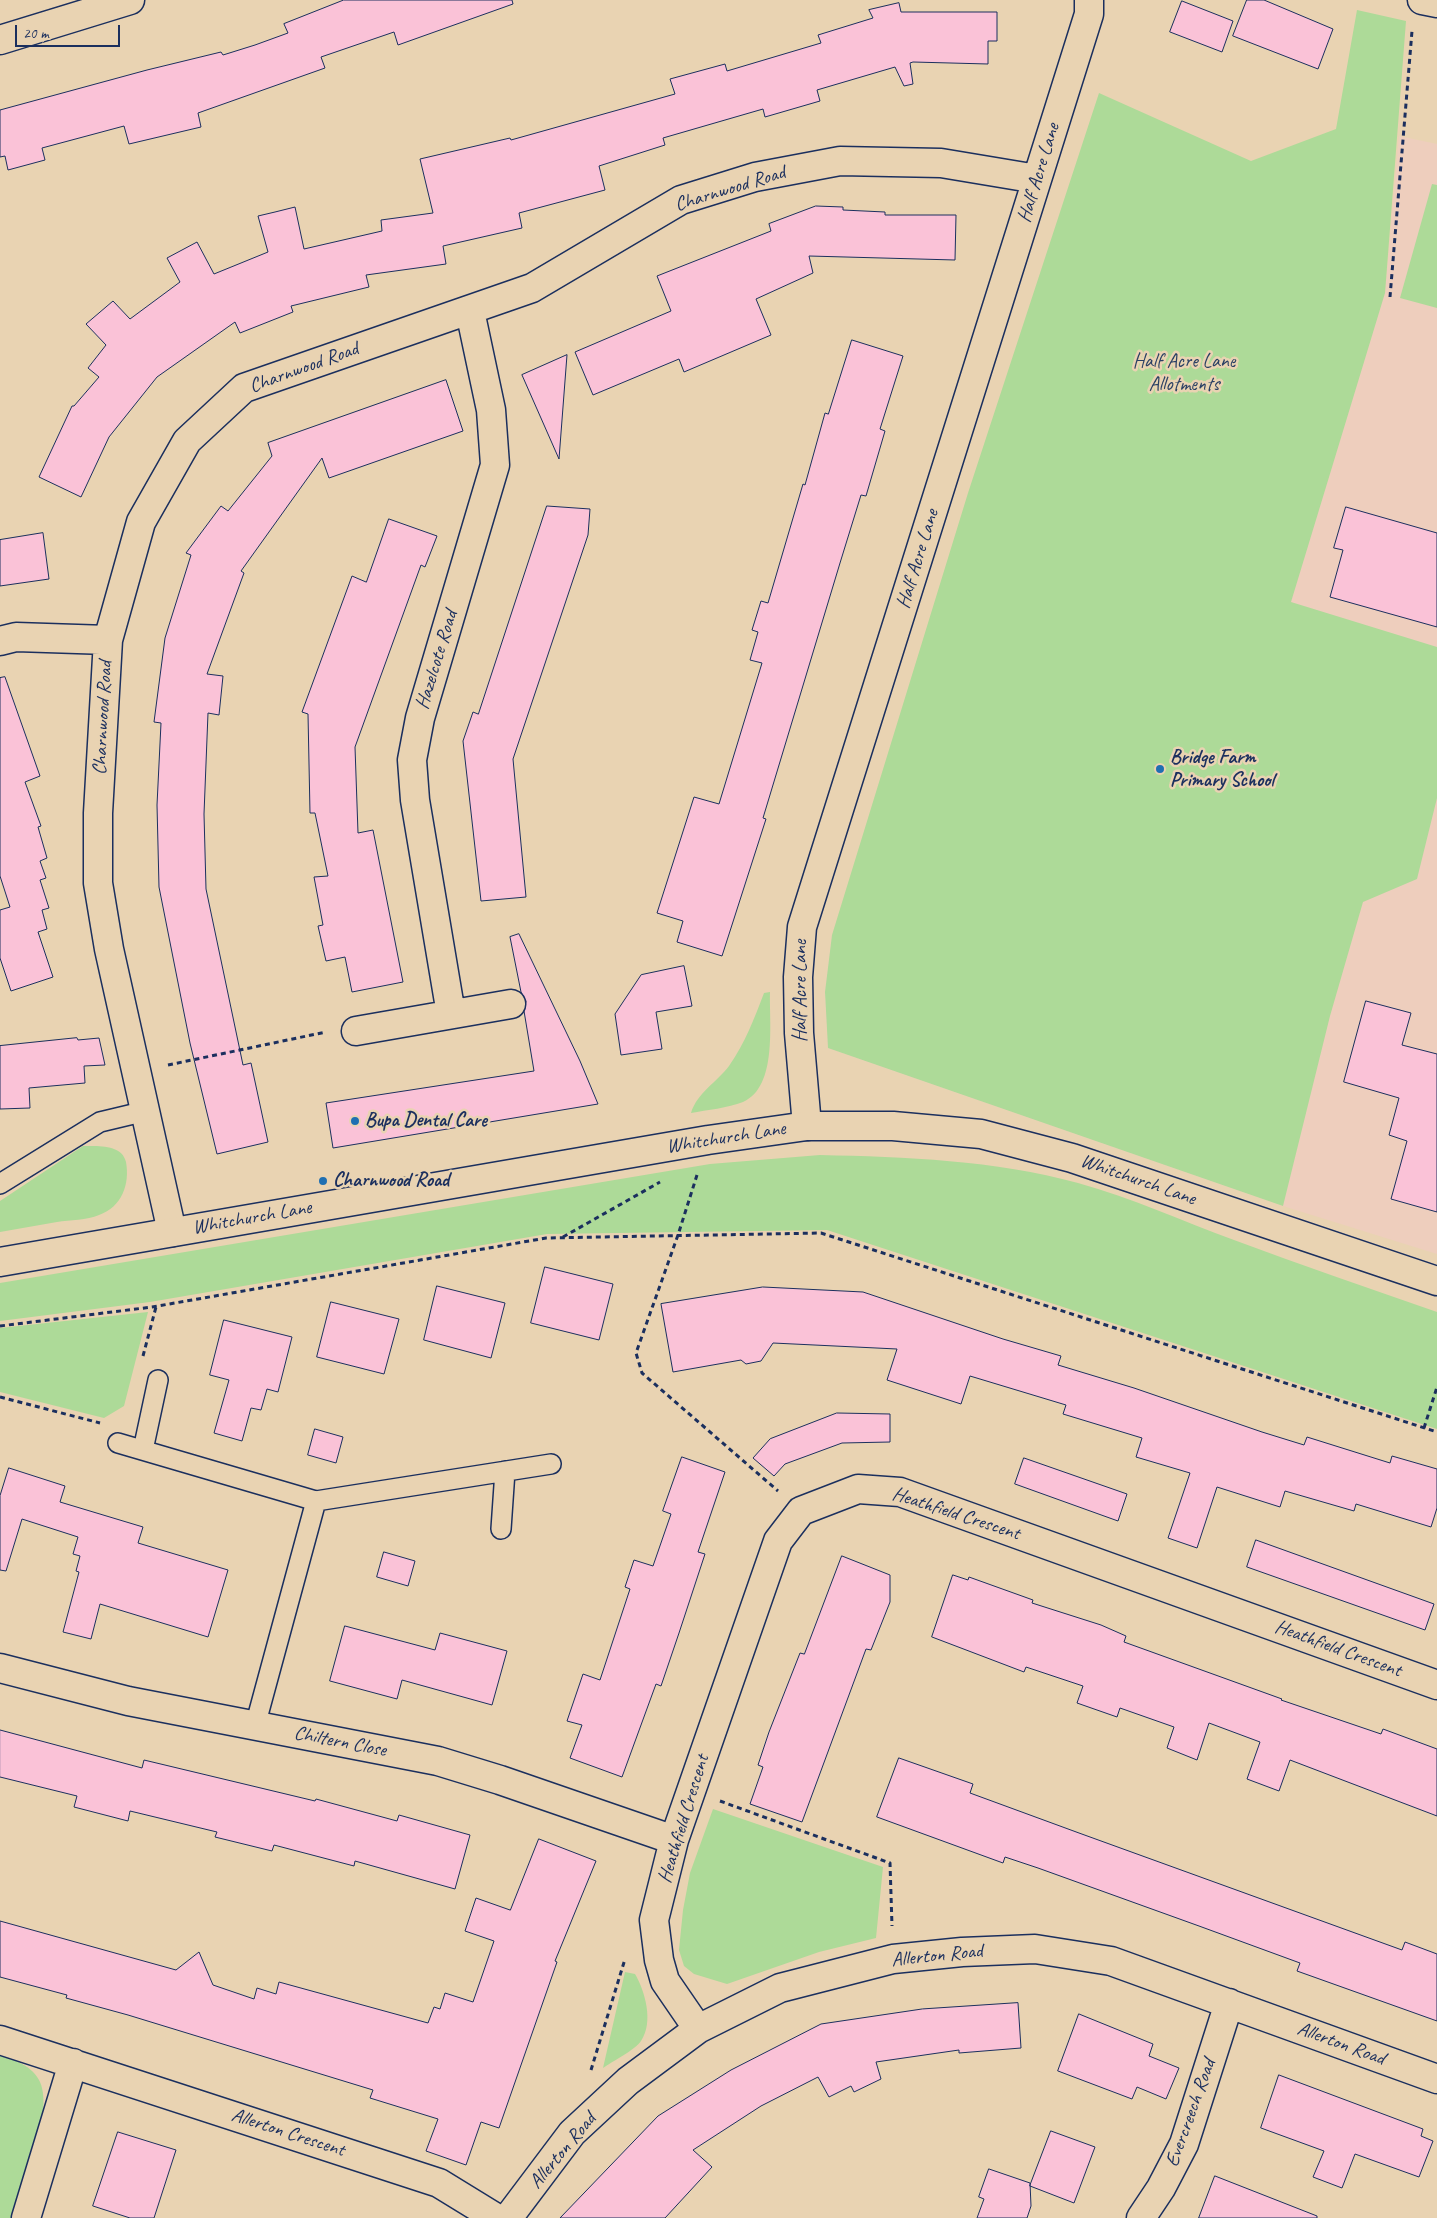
<!DOCTYPE html>
<html>
<head>
<meta charset="utf-8">
<style>
	body { margin:0 }
	#map { position:relative; width:1437px; height:2218px; overflow:hidden; background:#e9d3b2; font-family:Caveat,sans-serif }
	canvas { display:block }
	.scale { position:absolute; left:15px; top:25px; width:105px; height:22px; box-sizing:border-box; border:2px solid #1b2f5e; border-top:0; padding-left:6px; font-size:15px; line-height:18px; white-space:nowrap; color:#1b2f5e; -webkit-text-stroke:4px #e9d3b2; paint-order:stroke }
</style>
</head>
<body>
<div id="map">
<canvas width="1437" height="2218"></canvas>
<div class="scale">20 m</div>
</div>
<script>
const g = document.querySelector('canvas').getContext('2d');
g.lineJoin = 'round';
function fillPath(path, color) { g.fillStyle = color; g.fill(path, 'evenodd'); }
function strokePath(path, color, width, dash) { g.strokeStyle = color; g.lineWidth = width; g.lineCap = dash ? 'butt' : 'round'; g.setLineDash(dash || []); g.stroke(path); }
function write(font, color, halo, rows, align = 'center') {
  g.font = font + ' Caveat,sans-serif'; g.lineWidth = 5; g.setLineDash([]); g.textBaseline = 'middle'; g.strokeStyle = halo; g.fillStyle = color; for (const [text, x, y, turn = 0] of rows) {
    g.save(); g.translate(x, y); g.rotate((+turn || 0) * Math.PI / 180); g.textAlign = isNaN(turn) ? turn : align; if (halo) g.strokeText(text, 0, 0); g.fillText(text, 0, 0); g.restore();
  }
}
const built = new Path2D(`
	M 1399,136 L 1437,144 L 1437,1254 L 1283,1206 L 828,1048 L 825,992 L 832,935 L 1385,293 Z`);
const green = new Path2D(`
	M 1357,10 L 1406,21 L 1385,293 L 1291,602 L 1437,647 L 1437,798 L 1417,879 L 1363,902 L 1330,1016 L 1283,1206 L 828,1048 L 825,992 L 832,935 L 968,493 L 1099,93 L 1251,161 L 1336,129 Z
	M 1432,184 L 1437,185 L 1437,308 L 1400,298 Z
	M 770,992 C 769,1022 778,1087 743,1102 C 728,1108 707,1110 691,1113 C 697,1093 717,1082 729,1066 C 745,1043 754,1019 764,993 Z
	M 83,1146 C 97,1146 122,1144 126,1162 C 130,1184 122,1207 99,1215 C 87,1220 70,1220 57,1222 C 38,1225 19,1229 0,1232 L 0,1201 Z
	M 820,1155 C 906,1157 994,1160 1078,1183 C 1132,1198 1182,1221 1234,1240 C 1301,1265 1369,1288 1437,1312 L 1437,1429 L 827,1230 L 547,1234 L 150,1302 L 0,1321 L 0,1283 L 710,1164 Z
	M 148,1312 L 124,1406 L 104,1418 L 0,1392 L 0,1328 Z
	M 713,1809 L 883,1867 L 876,1938 L 819,1952 L 727,1984 L 694,1974 L 684,1966 L 679,1950 L 683,1910 L 690,1873 Z
	M 625,1972 L 635,1974 C 645,1991 654,2022 641,2041 C 635,2050 613,2061 603,2068 Z
	M 0,2055 C 15,2060 33,2066 40,2082 C 54,2114 22,2185 11,2218 L 0,2218 Z`);
const building = new Path2D(`
	M 344,0 L 512,0 L 513,4 L 398,45 L 394,32 L 321,57 L 325,68 L 198,113 L 201,127 L 129,144 L 124,126 L 42,148 L 45,160 L 8,170 L 5,156 L 0,157 L 0,110 L 147,70 L 221,52 L 223,55 L 255,45 L 288,33 L 284,24 Z
	M 1247,0 L 1264,0 L 1333,29 L 1318,69 L 1233,36 Z
	M 1182,1 L 1233,21 L 1222,52 L 1170,32 Z
	M 899,3 L 901,12 L 997,12 L 997,41 L 988,41 L 988,64 L 913,62 L 910,63 L 913,84 L 904,86 L 895,67 L 817,90 L 820,101 L 765,117 L 763,109 L 663,138 L 665,145 L 599,166 L 605,190 L 519,213 L 522,228 L 443,246 L 446,264 L 366,275 L 369,287 L 291,306 L 293,312 L 240,333 L 235,322 L 157,377 L 109,437 L 81,497 L 39,477 L 72,406 L 74,406 L 99,377 L 88,368 L 106,345 L 86,324 L 113,301 L 130,319 L 180,282 L 167,258 L 197,242 L 214,274 L 268,252 L 258,216 L 275,212 L 295,207 L 304,249 L 382,231 L 381,220 L 433,213 L 420,159 L 510,138 L 511,140 L 675,94 L 670,79 L 725,64 L 727,71 L 821,43 L 818,35 L 873,18 L 869,10 Z
	M 816,206 L 843,207 L 843,210 L 885,212 L 885,215 L 956,215 L 955,260 L 809,256 L 813,273 L 756,299 L 771,335 L 684,372 L 679,359 L 593,395 L 575,352 L 671,311 L 657,276 L 771,231 L 769,224 Z
	M 852,340 L 903,356 L 880,429 L 885,431 L 866,496 L 861,495 L 840,563 L 763,818 L 766,819 L 722,956 L 677,942 L 683,921 L 657,913 L 694,797 L 719,804 L 762,663 L 750,660 L 758,632 L 752,630 L 761,601 L 768,603 L 803,484 L 805,485 L 825,413 L 828,414 Z
	M 567,355 L 559,459 L 522,375 Z
	M 446,380 L 463,431 L 329,478 L 322,458 L 241,571 L 244,573 L 207,674 L 223,676 L 219,715 L 208,713 L 204,814 L 206,889 L 243,1065 L 251,1063 L 268,1142 L 217,1154 L 190,1043 L 159,887 L 157,805 L 161,723 L 154,722 L 165,638 L 191,555 L 186,553 L 221,506 L 228,511 L 272,456 L 268,443 Z
	M 547,506 L 590,509 L 588,535 L 513,759 L 526,897 L 481,901 L 463,741 L 473,712 L 478,714 Z
	M 1346,507 L 1437,533 L 1437,627 L 1330,597 L 1343,550 L 1334,548 Z
	M 389,519 L 437,536 L 425,567 L 421,565 L 355,747 L 358,833 L 373,830 L 403,982 L 352,992 L 345,957 L 326,961 L 318,926 L 323,925 L 314,877 L 328,876 L 315,813 L 310,813 L 308,714 L 302,712 L 352,576 L 366,582 Z
	M 43,533 L 49,579 L 0,586 L 0,540 Z
	M 5,677 L 40,776 L 25,782 L 41,826 L 38,827 L 47,858 L 40,861 L 46,878 L 40,880 L 49,908 L 42,910 L 47,929 L 38,932 L 53,977 L 11,991 L 0,958 L 0,910 L 10,907 L 0,876 L 0,678 Z
	M 519,934 L 580,1061 L 598,1104 L 333,1148 L 326,1103 L 534,1071 L 524,1011 L 526,1001 L 521,992 L 510,937 Z
	M 684,966 L 692,1006 L 656,1012 L 662,1049 L 621,1055 L 615,1014 L 641,975 Z
	M 1366,1001 L 1411,1013 L 1402,1045 L 1437,1054 L 1437,1212 L 1391,1199 L 1407,1141 L 1389,1135 L 1399,1098 L 1344,1082 Z
	M 77,1038 L 78,1040 L 99,1038 L 105,1065 L 84,1066 L 85,1083 L 29,1088 L 30,1108 L 0,1109 L 0,1046 Z
	M 545,1267 L 613,1284 L 599,1340 L 531,1323 Z
	M 437,1286 L 505,1303 L 491,1358 L 424,1340 Z
	M 763,1287 L 863,1292 L 1003,1339 L 1061,1356 L 1058,1365 L 1134,1388 L 1262,1432 L 1304,1445 L 1307,1437 L 1390,1463 L 1392,1456 L 1437,1469 L 1437,1508 L 1431,1527 L 1356,1504 L 1354,1511 L 1285,1491 L 1280,1507 L 1217,1487 L 1197,1548 L 1168,1538 L 1190,1473 L 1136,1457 L 1142,1438 L 1063,1414 L 1066,1405 L 970,1376 L 961,1404 L 887,1380 L 897,1349 L 773,1343 L 761,1361 L 746,1364 L 741,1360 L 673,1372 L 661,1304 Z
	M 331,1302 L 399,1319 L 384,1374 L 317,1357 Z
	M 224,1320 L 292,1337 L 278,1392 L 267,1389 L 261,1410 L 251,1408 L 242,1441 L 214,1433 L 229,1380 L 210,1375 Z
	M 837,1413 L 890,1414 L 890,1442 L 842,1443 L 785,1464 L 774,1476 L 753,1458 L 770,1439 Z
	M 315,1429 L 343,1437 L 336,1463 L 308,1455 Z
	M 682,1457 L 725,1472 L 698,1552 L 705,1554 L 679,1633 L 661,1686 L 656,1684 L 622,1777 L 570,1758 L 582,1725 L 567,1721 L 583,1674 L 600,1680 L 630,1589 L 625,1587 L 634,1560 L 653,1566 L 671,1514 L 663,1511 Z
	M 1024,1458 L 1127,1494 L 1118,1521 L 1015,1484 Z
	M 9,1468 L 65,1486 L 60,1502 L 143,1527 L 138,1543 L 228,1570 L 208,1637 L 100,1604 L 91,1639 L 63,1632 L 79,1572 L 76,1571 L 80,1556 L 73,1554 L 78,1537 L 22,1519 L 6,1571 L 0,1570 L 0,1496 Z
	M 1256,1540 L 1434,1604 L 1425,1630 L 1247,1567 Z
	M 384,1552 L 415,1561 L 408,1586 L 377,1577 Z
	M 842,1556 L 890,1575 L 890,1602 L 871,1650 L 866,1649 L 802,1822 L 750,1804 L 763,1767 L 758,1765 L 769,1732 L 800,1653 L 804,1654 Z
	M 953,1575 L 968,1580 L 969,1577 L 1033,1600 L 1032,1603 L 1101,1625 L 1126,1636 L 1124,1642 L 1282,1699 L 1281,1700 L 1381,1734 L 1383,1729 L 1437,1749 L 1437,1816 L 1290,1760 L 1279,1791 L 1247,1779 L 1260,1742 L 1209,1723 L 1197,1760 L 1167,1748 L 1174,1727 L 1120,1708 L 1117,1717 L 1077,1703 L 1083,1686 L 1026,1667 L 1024,1672 L 932,1637 Z
	M 345,1626 L 435,1650 L 440,1633 L 507,1651 L 492,1705 L 402,1680 L 397,1699 L 330,1681 Z
	M 0,1730 L 142,1768 L 144,1760 L 315,1801 L 316,1799 L 397,1821 L 399,1815 L 470,1835 L 455,1889 L 355,1861 L 354,1866 L 274,1845 L 272,1851 L 215,1837 L 217,1832 L 130,1811 L 128,1821 L 74,1807 L 77,1796 L 0,1777 Z
	M 899,1758 L 973,1784 L 970,1793 L 1079,1833 L 1402,1950 L 1405,1942 L 1437,1954 L 1437,2021 L 1297,1971 L 1300,1963 L 1199,1926 L 1038,1868 L 1005,1857 L 1003,1863 L 877,1817 Z
	M 539,1839 L 596,1861 L 555,1961 L 557,1962 L 499,2128 L 481,2122 L 466,2165 L 426,2151 L 438,2119 L 370,2098 L 373,2090 L 128,2015 L 66,1998 L 67,1995 L 0,1977 L 0,1921 L 176,1970 L 199,1952 L 213,1985 L 254,1999 L 257,1988 L 276,1994 L 279,1982 L 428,2023 L 434,2007 L 440,2009 L 445,1993 L 473,2002 L 494,1941 L 465,1931 L 476,1898 L 510,1910 Z
	M 1018,2003 L 1021,2048 L 959,2053 L 959,2050 L 876,2062 L 881,2079 L 854,2092 L 851,2086 L 829,2097 L 818,2077 L 761,2106 L 693,2150 L 712,2167 L 665,2218 L 560,2218 L 658,2116 L 731,2070 L 821,2024 L 922,2009 Z
	M 1079,2014 L 1153,2044 L 1149,2056 L 1179,2068 L 1166,2099 L 1137,2087 L 1132,2099 L 1058,2071 Z
	M 1279,2075 L 1423,2129 L 1421,2136 L 1433,2141 L 1419,2177 L 1355,2154 L 1342,2188 L 1313,2177 L 1324,2151 L 1261,2128 Z
	M 1051,2131 L 1095,2147 L 1074,2203 L 1030,2186 Z
	M 118,2132 L 176,2150 L 154,2218 L 130,2218 L 93,2206 Z
	M 989,2169 L 1030,2183 L 1031,2206 L 1027,2218 L 977,2218 L 984,2199 L 979,2197 Z
	M 1215,2176 L 1317,2216 L 1317,2218 L 1199,2218 Z`);
const path = new Path2D(`
	M 1390,297 L 1412,31
	M 168,1065 L 326,1032
	M 697,1175 L 678,1235 L 636,1353 L 642,1373 L 778,1491
	M 563,1237 L 660,1182
	M 0,1326 L 152,1307 L 546,1238 L 821,1233 L 1437,1432
	M 143,1356 L 156,1307
	M 0,1397 L 100,1423
	M 1424,1428 L 1437,1387
	M 720,1801 L 890,1863 L 892,1926
	M 591,2070 L 625,1959`);
const lane = new Path2D(`
	M 0,1184 L 100,1122 L 146,1111
	M 118,1443 L 316,1501 L 551,1464
	M 143,1450 L 158,1380
	M 501,1529 L 505,1471
	M 255,1726 L 316,1501`);
const street = new Path2D(`
	M 1422,0 L 1437,3
	M 0,40 L 130,0
	M 0,641 L 16,637 L 108,640
	M 451,1014 L 415,800 L 412,760 L 420,718 L 495,465 L 491,410 L 470,311
	M 356,1031 L 511,1004
	M 807,1126 L 799,1033 L 798,977 L 802,927 L 1089,14 L 1089,0
	M 172,1232 L 109,949 L 98,883 L 98,813 L 108,640 L 141,522 L 187,441 L 244,388 L 532,288 L 681,200 L 755,177 L 840,161 L 941,163 L 1037,179
	M 0,1668 L 128,1701 L 438,1761 L 500,1780 L 674,1840
	M 698,2029 L 665,1981 L 659,1960 L 654,1920 L 674,1840 L 778,1541 L 801,1511 L 858,1489 L 900,1492 L 1437,1685
	M 0,2040 L 439,2183 L 496,2218
	M 26,2218 L 73,2063
	M 508,2218 L 572,2133 L 628,2081 L 698,2029 L 780,1988 L 893,1959 L 962,1952 L 1035,1949 L 1111,1961 L 1437,2079
	M 1141,2218 L 1161,2188 L 1184,2144 L 1229,2003`);
const secondary = new Path2D(`
	M 0,1262 L 708,1140 L 807,1126 L 893,1126 L 981,1134 L 1072,1158 L 1437,1281`);
const markers = [
	[1160,769,5,"#1f6fb2"],
	[355,1121,5,"#1f6fb2"],
	[323,1181,5,"#1f6fb2"]
];
const streetNames = [
	["Half Acre Lane",1039,173,-73],
	["Charnwood Road",730,189,-17],
	["Charnwood Road",304,368,-20],
	["Half Acre Lane",918,559,-73],
	["Hazelcote Road",437,660,-73],
	["Charnwood Road",103,718,-87],
	["Half Acre Lane",801,991,-90],
	["Whitchurch Lane",726,1138,-9],
	["Whitchurch Lane",1138,1180,19],
	["Whitchurch Lane",252,1218,-10],
	["Heathfield Crescent",956,1514,18],
	["Heathfield Crescent",1338,1649,20],
	["Chiltern Close",340,1742,11],
	["Heathfield Crescent",684,1819,-73],
	["Allerton Road",937,1956,-6],
	["Allerton Road",1341,2044,20],
	["Evercreech Road",1191,2113,-70],
	["Allerton Crescent",288,2133,18],
	["Allerton Road",563,2151,-50]
];
const parkNames = [
	["Half Acre Lane",1184,362],
	["Allotments",1184,385]
];
const poiNames = [
	["Bridge Farm",1170,758],
	["Primary School",1170,781],
	["Bupa Dental Care",365,1121],
	["Charnwood Road",333,1181]
];
fillPath(built, '#eecebd');
fillPath(green, '#adda98');
fillPath(building, '#fac2d7');
strokePath(building, '#1b2f5e', 1);
strokePath(lane, '#1b2f5e', 22);
strokePath(street, '#1b2f5e', 31);
strokePath(secondary, '#1b2f5e', 31);
strokePath(path, '#1b2f5e', 3, [5, 4]);
strokePath(lane, '#e9d3b2', 19);
strokePath(street, '#e9d3b2', 28);
strokePath(secondary, '#e9d3b2', 28);
for (const [x, y, r, color] of markers) { const dot = new Path2D(); dot.arc(x, y, r, 0, 2 * Math.PI); g.fillStyle = color; g.fill(dot); strokePath(dot, '#e9d3b2', 2); }
write('20px', '#1b2f5e', '#e9d3b2', streetNames);
write('20px', '#2a4064', '#e9d3b2', parkNames);
write('bold 20px', '#1b2f5e', '#e9d3b2', poiNames, 'left');
</script>
</body>
</html>
